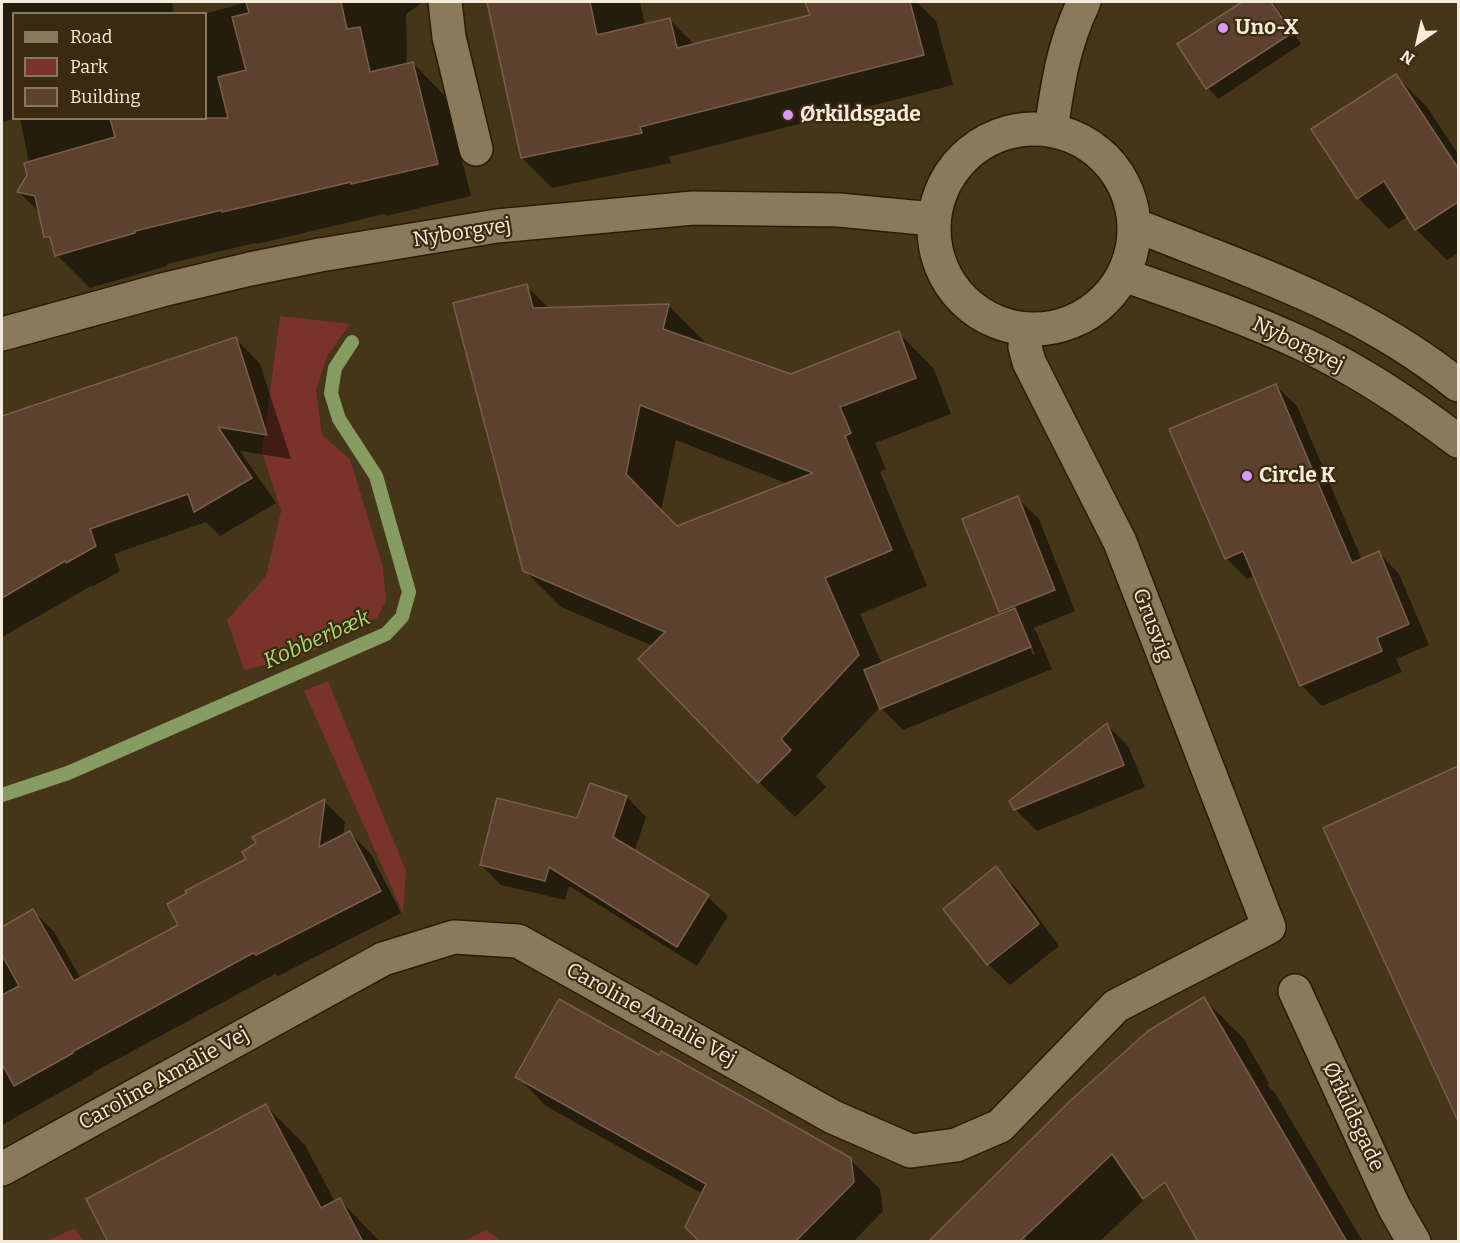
<!DOCTYPE html>
<html>
<head>
<meta charset="utf-8">
<style>
	body { margin:0 }
	#map { position:relative; width:1460px; height:1243px; overflow:hidden; background:#453519; font-family:Bitter,serif }
	canvas { display:block }
	.frame { position:absolute; inset:0; border:3px solid #f5ebdb; pointer-events:none }
	.legend { position:absolute; left:12px; top:12px; width:195px; height:108px; box-sizing:border-box; background:#3a2a0f; border:2px solid #857761; margin:0; padding:8px 10px; list-style:none; font-size:18px; color:#f5ebdb }
	.legend li { display:flex; align-items:center; gap:12px; height:30px }
	.legend b { width:30px; border:2px solid #857761 }
	.north { position:absolute; left:1388px; top:12px; width:60px; height:60px; -webkit-text-stroke:4px #3a2a0f; paint-order:stroke; rotate:214deg; font-size:16px; font-weight:700; line-height:24px; text-align:center; color:#f5ebdb }
	.north::after { content:''; display:block; margin:auto; width:21px; height:27px; background:#f5ebdb; clip-path:polygon(50% 0,100% 100%,50% 72%,0 100%) }
</style>
</head>
<body>
<div id="map">
<canvas width="1460" height="1243"></canvas>
<div class="frame"></div>
<ul class="legend">
<li><b style="height:8px;background:#8b795c"></b>Road</li>
<li><b style="height:16px;background:#79332b"></b>Park</li>
<li><b style="height:16px;background:#5c412f"></b>Building</li>
</ul>
<div class="north">N</div>
</div>
<script>
const g = document.querySelector('canvas').getContext('2d');
g.lineJoin = 'round';
function fillPath(path, color) { g.fillStyle = color; g.fill(path, 'evenodd'); }
function strokePath(path, color, width, dash) { g.strokeStyle = color; g.lineWidth = width; g.lineCap = dash ? 'butt' : 'round'; g.setLineDash(dash || []); g.stroke(path); }
function write(font, color, halo, rows, align = 'center') {
  g.font = font + ' Bitter,serif'; g.lineWidth = 4.5; g.setLineDash([]); g.textBaseline = 'middle'; g.strokeStyle = halo; g.fillStyle = color; for (const [text, x, y, turn = 0] of rows) {
    g.save(); g.translate(x, y); g.rotate((+turn || 0) * Math.PI / 180); g.textAlign = isNaN(turn) ? turn : align; if (halo) g.strokeText(text, 0, 0); g.fillText(text, 0, 0); g.restore();
  }
}
const green = new Path2D(`
	M 280,316 L 350,324 L 327,356 L 316,390 L 322,435 L 350,459 L 383,567 L 386,601 L 377,618 L 303,656 L 244,670 L 227,620 L 266,576 L 281,511 L 262,452 Z
	M 328,681 L 406,871 L 403,913 L 304,691 Z
	M 74,1228 L 84,1241 L 47,1241 Z
	M 486,1230 L 502,1241 L 464,1241 Z`);
const shadow = new Path2D(`
	M 2,2 L 172,2 L 174,14 L 14,14 L 14,118 L 18,118 L 2,122 Z
	M 247,2 L 423,2 L 406,14 L 407,65 L 413,63 L 446,97 L 471,196 L 386,216 L 384,214 L 257,244 L 255,243 L 167,264 L 167,266 L 90,288 L 57,255 L 47,220 L 19,192 L 29,175 L 29,163 L 20,118 L 206,118 L 204,14 Z
	M 488,2 L 640,2 L 645,25 L 669,19 L 695,45 L 812,16 L 807,2 L 917,2 L 936,21 L 953,85 L 669,157 L 671,163 L 552,188 L 522,158 Z
	M 1244,2 L 1273,2 L 1301,44 L 1218,99 L 1208,88 L 1179,45 Z
	M 1396,76 L 1427,107 L 1458,154 L 1458,253 L 1447,260 L 1416,229 L 1408,216 L 1389,229 L 1358,198 Z
	M 526,286 L 550,309 L 668,305 L 704,341 L 703,345 L 791,375 L 899,333 L 934,369 L 951,414 L 875,443 L 886,469 L 880,472 L 927,586 L 860,614 L 882,664 L 1003,614 L 1000,611 L 1017,498 L 1039,519 L 1075,611 L 1033,628 L 1036,631 L 1052,669 L 903,730 L 880,707 L 816,776 L 826,787 L 795,817 L 759,782 L 653,646 L 561,607 L 524,570 ZM 676,440 L 788,484 L 677,527 L 661,511 ZM 1024,634 L 1027,634 L 1035,654 L 1033,655 Z
	M 236,339 L 260,364 L 291,459 L 240,451 L 276,503 L 220,536 L 206,522 L 114,554 L 120,571 L 92,587 L 91,586 L 2,637 L 2,419 Z
	M 1276,386 L 1297,406 L 1362,560 L 1379,553 L 1399,574 L 1429,645 L 1396,659 L 1402,672 L 1322,706 L 1301,685 L 1255,575 L 1247,579 L 1226,558 Z
	M 1107,725 L 1128,746 L 1145,787 L 1037,831 L 1015,809 Z
	M 1458,768 L 1458,1102 L 1445,1088 L 1325,829 Z
	M 627,797 L 646,817 L 634,852 L 708,897 L 728,916 L 697,966 L 569,886 L 565,900 L 501,885 L 481,865 Z
	M 324,801 L 345,822 L 343,837 L 350,833 L 371,854 L 401,913 L 278,976 L 275,974 L 92,1073 L 93,1074 L 2,1125 L 2,929 L 33,911 L 54,932 L 81,979 L 180,925 L 248,859 Z
	M 996,868 L 1018,890 L 1059,946 L 1010,985 L 988,964 L 945,910 Z
	M 1204,999 L 1243,1038 L 1269,1083 L 1267,1085 L 1275,1093 L 1363,1242 L 1199,1242 L 1166,1179 L 1099,1242 L 1030,1242 L 1017,1233 Z
	M 517,1076 L 850,1159 L 880,1189 L 883,1211 L 853,1242 L 702,1242 L 703,1194 L 546,1106 Z
	M 266,1106 L 305,1145 L 335,1202 L 339,1199 L 380,1242 L 110,1242 Z`);
const stream = new Path2D(`
	M 2,795 L 68,773 L 386,634 L 402,617 L 409,592 L 376,476 L 339,419 L 331,393 L 335,368 L 352,342`);
const building = new Path2D(`
	M 246,2 L 341,2 L 347,29 L 360,27 L 370,72 L 413,62 L 438,164 L 351,184 L 351,182 L 222,212 L 222,210 L 135,231 L 135,233 L 55,256 L 50,237 L 44,237 L 35,196 L 17,192 L 27,175 L 24,163 L 115,137 L 110,118 L 228,118 L 218,77 L 246,70 L 232,17 L 249,13 Z
	M 487,2 L 590,2 L 597,35 L 670,18 L 677,48 L 810,15 L 805,2 L 910,2 L 924,55 L 640,127 L 642,133 L 521,158 Z
	M 1242,2 L 1271,2 L 1292,33 L 1206,89 L 1177,44 Z
	M 1396,74 L 1458,168 L 1458,202 L 1415,230 L 1384,181 L 1357,199 L 1311,129 Z
	M 527,284 L 533,308 L 669,304 L 663,329 L 791,374 L 899,331 L 916,378 L 840,407 L 851,433 L 845,436 L 892,550 L 825,578 L 859,655 L 781,739 L 791,750 L 758,783 L 638,659 L 665,632 L 523,571 L 453,303 ZM 640,405 L 813,473 L 677,526 L 626,474 Z
	M 236,337 L 267,435 L 218,427 L 252,478 L 194,512 L 188,494 L 90,529 L 96,546 L 66,563 L 65,561 L 2,598 L 2,416 Z
	M 1276,384 L 1352,563 L 1379,551 L 1409,624 L 1377,638 L 1382,651 L 1300,686 L 1243,551 L 1225,559 L 1169,429 Z
	M 1018,496 L 1055,590 L 999,612 L 962,519 Z
	M 1015,608 L 1031,647 L 880,709 L 864,670 Z
	M 1107,723 L 1124,765 L 1014,810 L 1009,801 Z
	M 1458,766 L 1458,1121 L 1323,828 Z
	M 590,783 L 627,796 L 613,837 L 709,895 L 677,947 L 549,867 L 545,881 L 480,865 L 497,798 L 577,818 Z
	M 325,799 L 319,847 L 350,831 L 381,891 L 256,955 L 253,953 L 72,1052 L 73,1053 L 14,1086 L 2,1064 L 2,995 L 19,986 L 2,955 L 2,927 L 33,909 L 74,981 L 178,925 L 167,904 L 187,893 L 185,891 L 246,859 L 242,852 L 256,843 L 252,837 Z
	M 996,866 L 1039,924 L 987,965 L 943,909 Z
	M 1204,997 L 1347,1242 L 1198,1242 L 1165,1182 L 1143,1199 L 1112,1154 L 1019,1242 L 928,1242 L 1071,1100 L 1148,1031 Z
	M 559,999 L 659,1055 L 661,1051 L 851,1158 L 854,1182 L 795,1242 L 700,1242 L 685,1227 L 706,1184 L 515,1077 Z
	M 266,1104 L 321,1208 L 340,1198 L 363,1242 L 108,1242 L 86,1199 Z`);
const minor = new Path2D(`
	M 445,2 L 449,37 L 476,149
	M934 229a100 100 0 1 1 200 0a100 100 0 1 1-200 0Z
	M 1051,130 C 1058,82 1063,46 1084,2
	M 1135,225 C 1250,271 1360,306 1458,385
	M 1124,275 C 1186,297 1248,318 1307,346 C 1361,372 1411,405 1458,441
	M 2,334 L 162,290 L 250,269 L 320,255 L 497,226 L 693,208 L 839,210 L 933,219
	M 1295,991 L 1394,1207 L 1414,1242
	M 2,1169 L 383,959 L 454,937 L 518,941 L 833,1117 L 911,1151 L 956,1145 L 1000,1126 L 1116,1006 L 1269,927 L 1120,542 L 1029,362 L 1025,347 L 1026,329`);
const markers = [
	[1223,28,6,"#d89af8"],
	[788,115,6,"#d89af8"],
	[1247,476,6,"#d89af8"]
];
const poiNames = [
	["Uno-X",1235,28],
	["Ørkildsgade",800,115],
	["Circle K",1259,476]
];
const streetNames = [
	["Nyborgvej",462,233,-9],
	["Nyborgvej",1298,345,26],
	["Grusvig",1152,625,69],
	["Caroline Amalie Vej",651,1015,29],
	["Caroline Amalie Vej",164,1079,-29],
	["Ørkildsgade",1353,1117,65]
];
const waterNames = [
	["Kobberbæk",317,640,-24]
];
fillPath(green, '#79332b');
fillPath(shadow, '#0007');
strokePath(stream, '#869c60', 14);
fillPath(building, '#5c412f');
strokePath(building, '#7a5d4a', 1.5);
strokePath(minor, '#2b1c01', 36);
strokePath(minor, '#8b795c', 33);
for (const [x, y, r, color] of markers) { const dot = new Path2D(); dot.arc(x, y, r, 0, 2 * Math.PI); g.fillStyle = color; g.fill(dot); strokePath(dot, '#3a2a0f', 2); }
write('bold 21px', '#f5ebdb', '#3a2a0f', poiNames, 'left');
write('21px', '#f5ebdb', '#3a2a0f', streetNames);
write('italic 22px', '#a9da70', '#3a2a0f', waterNames);
</script>
</body>
</html>
